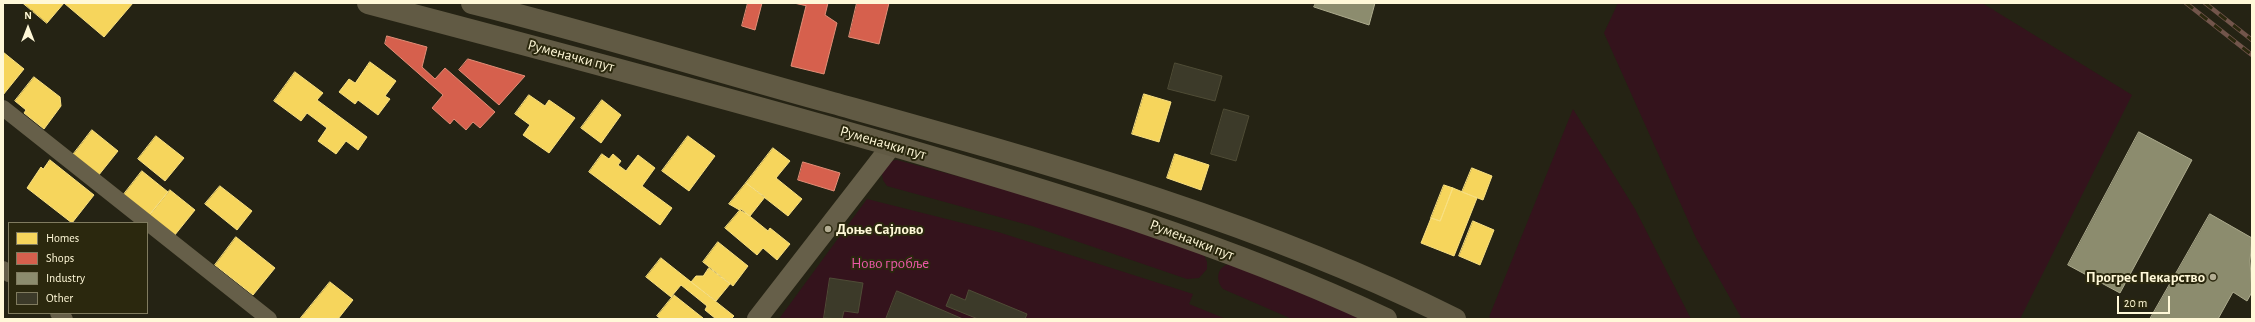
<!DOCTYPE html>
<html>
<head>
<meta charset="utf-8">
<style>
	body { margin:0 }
	#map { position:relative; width:2255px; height:322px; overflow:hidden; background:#252314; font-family:"Alegreya Sans",sans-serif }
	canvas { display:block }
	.frame { position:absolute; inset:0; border:4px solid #fff8d8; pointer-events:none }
	.legend { position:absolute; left:8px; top:222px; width:140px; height:92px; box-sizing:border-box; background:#2b280e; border:1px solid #807b5f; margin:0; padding:5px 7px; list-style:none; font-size:12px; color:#fff8d8 }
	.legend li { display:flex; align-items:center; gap:8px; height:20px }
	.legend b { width:20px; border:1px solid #807b5f }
	.north { position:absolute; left:8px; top:8px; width:40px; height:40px; -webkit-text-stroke:3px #2b280e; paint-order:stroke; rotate:0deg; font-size:11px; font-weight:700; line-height:16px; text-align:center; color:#fff8d8 }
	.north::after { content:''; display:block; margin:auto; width:14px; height:18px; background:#fff8d8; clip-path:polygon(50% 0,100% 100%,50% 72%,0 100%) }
	.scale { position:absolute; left:2117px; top:296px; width:53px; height:18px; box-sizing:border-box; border:2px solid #fff8d8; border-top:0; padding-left:5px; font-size:12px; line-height:14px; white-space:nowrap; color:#fff8d8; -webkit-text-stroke:3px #2b280e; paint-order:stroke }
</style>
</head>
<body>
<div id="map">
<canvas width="2255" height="322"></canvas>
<div class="frame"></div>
<ul class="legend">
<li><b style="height:11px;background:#f6d55c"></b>Homes</li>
<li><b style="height:11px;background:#d6604d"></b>Shops</li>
<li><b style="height:11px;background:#8c8c6e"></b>Industry</li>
<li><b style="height:11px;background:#3c3a29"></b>Other</li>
</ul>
<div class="north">N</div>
<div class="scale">20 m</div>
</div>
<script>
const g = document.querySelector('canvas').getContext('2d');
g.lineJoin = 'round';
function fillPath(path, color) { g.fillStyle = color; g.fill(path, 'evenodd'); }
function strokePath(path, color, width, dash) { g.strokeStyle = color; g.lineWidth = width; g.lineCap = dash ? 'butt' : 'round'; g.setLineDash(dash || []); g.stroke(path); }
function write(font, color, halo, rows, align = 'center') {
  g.font = font + ' "Alegreya Sans",sans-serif'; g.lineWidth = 4; g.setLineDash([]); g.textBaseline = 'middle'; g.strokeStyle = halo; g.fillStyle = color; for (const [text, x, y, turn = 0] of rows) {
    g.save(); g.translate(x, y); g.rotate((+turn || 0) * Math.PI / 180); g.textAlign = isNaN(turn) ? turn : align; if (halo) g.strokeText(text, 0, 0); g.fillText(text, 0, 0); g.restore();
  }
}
const green = new Path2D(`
	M 1618,3 L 1982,3 L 2132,95 L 2020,319 L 1742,319 L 1696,238 L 1604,33 Z
	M 1573,109 L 1635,209 L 1691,319 L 1493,319 L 1489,317 Z
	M 897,160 L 1017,192 L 1149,233 L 1204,255 L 1207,262 L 1207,269 L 1199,278 L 1187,279 L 1032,226 L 887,186 L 883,180 L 882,173 L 890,161 Z
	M 867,199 L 998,232 L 1193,294 L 1189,304 L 1226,319 L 779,319 Z
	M 1230,264 L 1364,319 L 1292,319 L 1223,289 C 1215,280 1217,266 1230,264 Z`);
const homes = new Path2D(`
	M 23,3 L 133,3 L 104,37 L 64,3 L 47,23 Z
	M 3,52 L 24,69 L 3,95 Z
	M 370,62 L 396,81 L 385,96 L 390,99 L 378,115 L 358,100 L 355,104 L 339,92 L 349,79 L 355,83 Z
	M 295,72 L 323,93 L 317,100 L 367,137 L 358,150 L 346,141 L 336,154 L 318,141 L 327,128 L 307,113 L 301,121 L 274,101 Z
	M 34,77 L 60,97 L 61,106 L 44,129 L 24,113 L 26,110 L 15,101 Z
	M 1144,94 L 1171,102 L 1159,142 L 1132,134 Z
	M 529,95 L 545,106 L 549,100 L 575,118 L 549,153 L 523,135 L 530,125 L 515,114 Z
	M 602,100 L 621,115 L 601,143 L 581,128 Z
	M 92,130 L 118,151 L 98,176 L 72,156 Z
	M 156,136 L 184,158 L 165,181 L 138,159 Z
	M 688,136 L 715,156 L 689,191 L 662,171 Z
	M 773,148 L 790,161 L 776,178 L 802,199 L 788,216 L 746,183 Z
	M 602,154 L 609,159 L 613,154 L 621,161 L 618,165 L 626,171 L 638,155 L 655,168 L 642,186 L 672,208 L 660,225 L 589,172 Z
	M 1175,154 L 1209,165 L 1201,190 L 1167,178 Z
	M 50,160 L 94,195 L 72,223 L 27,188 L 41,167 L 43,169 Z
	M 1472,168 L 1492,176 L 1483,200 L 1462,192 Z
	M 142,171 L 168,192 L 147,218 L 121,198 Z
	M 746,183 L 765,197 L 750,216 L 729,204 Z
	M 1444,185 L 1453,188 L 1440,221 L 1431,218 Z
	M 220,186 L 252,211 L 237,230 L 205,204 Z
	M 1453,188 L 1477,198 L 1454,256 L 1421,243 L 1431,218 L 1440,221 Z
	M 170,190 L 195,210 L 174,236 L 149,216 Z
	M 741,209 L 768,231 L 770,228 L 790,244 L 777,260 L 763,248 L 757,255 L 725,228 Z
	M 1473,221 L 1494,230 L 1480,265 L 1459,256 Z
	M 236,237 L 275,268 L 253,295 L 215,265 Z
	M 718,242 L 748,266 L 733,286 L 703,262 Z
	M 661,258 L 734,316 L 731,319 L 716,319 L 705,310 L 707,306 L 681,285 L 671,297 L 646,277 Z
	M 709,268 L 730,284 L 716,301 L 691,282 L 696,276 L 703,276 Z
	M 330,282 L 353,300 L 338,319 L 300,319 Z
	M 674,295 L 703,318 L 703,319 L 661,319 L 657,316 Z`);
const shops = new Path2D(`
	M 748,3 L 762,3 L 755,30 L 742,26 Z
	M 794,3 L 828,3 L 825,15 L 837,23 L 824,74 L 791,66 L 806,6 Z
	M 857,3 L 889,3 L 879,44 L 849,37 Z
	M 387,36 L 427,47 L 422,67 L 435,79 L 445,68 L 495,112 L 480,128 L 473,122 L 466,130 L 454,119 L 450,124 L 432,108 L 443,95 L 385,44 Z
	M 468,59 L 525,76 L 499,105 L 459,70 Z
	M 803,162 L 840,173 L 834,191 L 798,180 Z`);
const industry = new Path2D(`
	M 1316,3 L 1375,3 L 1369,25 L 1314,7 Z
	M 2139,132 L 2192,160 L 2120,293 L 2068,265 Z
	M 2210,214 L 2252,238 L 2250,261 L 2252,292 L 2247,301 L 2233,292 L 2218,319 L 2150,319 Z`);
const building = new Path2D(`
	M 1175,63 L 1222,76 L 1215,101 L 1168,89 Z
	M 1224,109 L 1249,116 L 1236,161 L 1211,154 Z
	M 830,278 L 863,283 L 858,313 L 844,311 L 842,319 L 824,318 Z
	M 969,290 L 1027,314 L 1025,319 L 978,319 L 946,306 L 951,294 L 965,300 Z
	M 897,291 L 942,310 L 963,319 L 886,319 Z`);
const minor = new Path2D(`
	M 3,108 L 269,319
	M 3,269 L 9,274
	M 58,313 L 65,319`);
const tertiary = new Path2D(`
	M 757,319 L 892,145`);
const secondary = new Path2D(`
	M 368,3 C 543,49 717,95 891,145 C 1059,194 1227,244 1386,319
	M 472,3 C 593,33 712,70 833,103 C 1044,162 1257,220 1455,319`);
const rail = new Path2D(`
	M 2186,3 L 2252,55
	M 2205,3 L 2252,40`);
const markers = [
	[828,229,4,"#b3ad93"],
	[2213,277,4,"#b3ad93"]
];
const streetNames = [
	["Руменачки пут",571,56,15],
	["Руменачки пут",883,143,16],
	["Руменачки пут",1192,240,21]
];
const poiNames = [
	["Доње Сајлово",836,229],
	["Прогрес Пекарство",2205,277,"right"]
];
const parkNames = [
	["Ново гробље",890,263]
];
fillPath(green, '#34131c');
fillPath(homes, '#f6d55c');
strokePath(homes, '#f9e081', 1);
fillPath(shops, '#d6604d');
strokePath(shops, '#e28e77', 1);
fillPath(industry, '#8c8c6e');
strokePath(industry, '#aeac8e', 1);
fillPath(building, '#3c3a29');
strokePath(building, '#4f4c36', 1);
strokePath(minor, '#665f49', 16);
strokePath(tertiary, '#665f49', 20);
strokePath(secondary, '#615a44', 22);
strokePath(rail, '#72554b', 4.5);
strokePath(rail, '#2b280e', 3, [9]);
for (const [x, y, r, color] of markers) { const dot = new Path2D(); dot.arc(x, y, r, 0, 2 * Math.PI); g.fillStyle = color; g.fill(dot); strokePath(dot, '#2b280e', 1.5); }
write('15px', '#fff8d8', '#2b280e', streetNames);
write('bold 15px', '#fff8d8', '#2b280e', poiNames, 'left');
write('15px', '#ec58a8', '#2b280e', parkNames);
</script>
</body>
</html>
